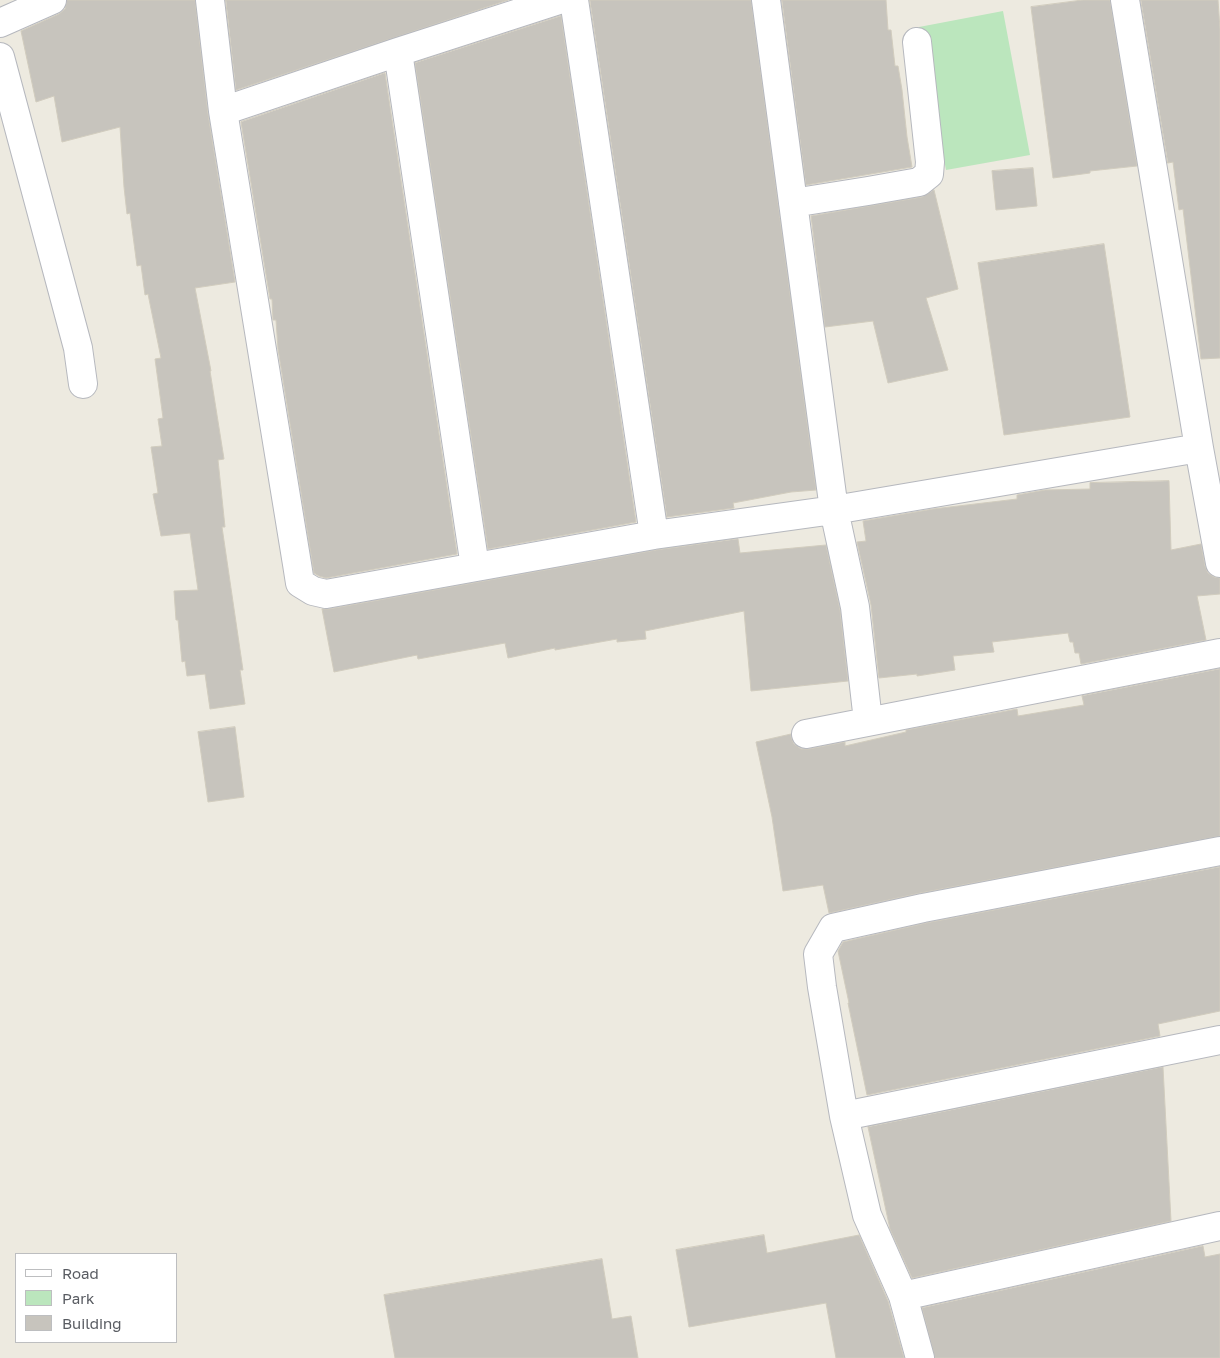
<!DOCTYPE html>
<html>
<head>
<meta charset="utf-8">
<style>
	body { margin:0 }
	#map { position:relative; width:1220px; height:1358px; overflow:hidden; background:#edeae0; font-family:"Golos Text",sans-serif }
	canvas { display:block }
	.legend { position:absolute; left:15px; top:1253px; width:162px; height:90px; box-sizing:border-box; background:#fff; border:1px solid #bdbec0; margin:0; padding:6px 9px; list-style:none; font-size:15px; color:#595c62 }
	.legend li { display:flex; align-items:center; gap:10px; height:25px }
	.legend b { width:25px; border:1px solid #bdbec0 }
</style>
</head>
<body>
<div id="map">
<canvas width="1220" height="1358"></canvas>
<ul class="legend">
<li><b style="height:6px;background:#fff"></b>Road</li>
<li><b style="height:14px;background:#bbe6bd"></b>Park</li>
<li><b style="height:14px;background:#c7c4bd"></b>Building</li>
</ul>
</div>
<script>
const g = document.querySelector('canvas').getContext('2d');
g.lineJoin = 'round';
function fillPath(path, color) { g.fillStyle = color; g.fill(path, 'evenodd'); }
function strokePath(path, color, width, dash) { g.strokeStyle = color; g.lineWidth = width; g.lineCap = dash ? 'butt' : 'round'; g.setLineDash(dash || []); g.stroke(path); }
const green = new Path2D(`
	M 1003,11 L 1030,155 L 946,170 L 919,27 Z`);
const building = new Path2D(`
	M 67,0 L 195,0 L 208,114 L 235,282 L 195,288 L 211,371 L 210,371 L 224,459 L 218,460 L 225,527 L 222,527 L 243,670 L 240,670 L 245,704 L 210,709 L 205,674 L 187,676 L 185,661 L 182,662 L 178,620 L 176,620 L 174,591 L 198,590 L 190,533 L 161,536 L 153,494 L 158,493 L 151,447 L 162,446 L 158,419 L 163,418 L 155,359 L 161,358 L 148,294 L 145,295 L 141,265 L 137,266 L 130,213 L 127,214 L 124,187 L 120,127 L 62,142 L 54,96 L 36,102 L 21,31 L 59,14 L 65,9 Z
	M 226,0 L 508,0 L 236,90 Z
	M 590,0 L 751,0 L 816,490 L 791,492 L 733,503 L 734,508 L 667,517 Z
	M 782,0 L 886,0 L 888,30 L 891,30 L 895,66 L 898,66 L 902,90 L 907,137 L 912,167 L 806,185 Z
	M 1083,0 L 1110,0 L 1137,166 L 1090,171 L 1090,173 L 1053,178 L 1031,7 Z
	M 1141,0 L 1218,0 L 1220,29 L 1220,358 L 1201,359 L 1183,209 L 1179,210 L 1173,162 L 1168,163 Z
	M 561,16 L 636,522 L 488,549 L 415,63 Z
	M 385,73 L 457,554 L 326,578 L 319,576 L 314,573 L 278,349 L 276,320 L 273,320 L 272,299 L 270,299 L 241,122 Z
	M 1033,168 L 1037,206 L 996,210 L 992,171 Z
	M 934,190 L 958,289 L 926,298 L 948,370 L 888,383 L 873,321 L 825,327 L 811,216 L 922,197 Z
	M 1104,244 L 1130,417 L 1004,435 L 978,263 Z
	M 1169,481 L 1171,550 L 1201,544 L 1205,566 L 1208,573 L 1214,577 L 1220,578 L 1220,594 L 1197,596 L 1206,640 L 1081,664 L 1079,653 L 1075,653 L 1073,642 L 1070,642 L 1068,633 L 992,642 L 994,652 L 953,656 L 955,670 L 917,676 L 917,674 L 879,678 L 871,605 L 857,542 L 866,541 L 863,521 L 933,509 L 1017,499 L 1017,495 L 1045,490 L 1090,489 L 1090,483 Z
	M 738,539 L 740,553 L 826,545 L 840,610 L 848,681 L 751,691 L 744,611 L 645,631 L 646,639 L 617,642 L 617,639 L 555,650 L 555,648 L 508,658 L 505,643 L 418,659 L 417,655 L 334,672 L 322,609 L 329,609 L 656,550 Z
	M 1220,669 L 1220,836 L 920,893 L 829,913 L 823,885 L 783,891 L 772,817 L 756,742 L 791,734 L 791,737 L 794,744 L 801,749 L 809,749 L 845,742 L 845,746 L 906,732 L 906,730 L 1017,709 L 1018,716 L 1084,705 L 1082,696 Z
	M 235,727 L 244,797 L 208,802 L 198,732 Z
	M 1220,867 L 1220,1011 L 1158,1024 L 1160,1036 L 867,1095 L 848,1003 L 849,1003 L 838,951 L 843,942 L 926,923 Z
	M 1163,1067 L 1171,1221 L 912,1278 L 890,1229 L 868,1127 Z
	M 764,1235 L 767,1253 L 859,1235 L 888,1301 L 904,1358 L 836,1358 L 826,1303 L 689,1327 L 676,1250 Z
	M 1203,1246 L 1205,1257 L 1220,1254 L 1220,1358 L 935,1358 L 922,1308 Z
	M 602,1259 L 612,1319 L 631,1316 L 638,1358 L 395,1358 L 384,1295 Z`);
const minor = new Path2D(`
	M 210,0 L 223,111 L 297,564 L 300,583 L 313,591 L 326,594 L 654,535 L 834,510 L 1199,448
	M 574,0 L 654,535
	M 766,0 L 834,510 L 855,607 L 868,721
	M 1125,0 L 1199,448 L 1220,563
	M 0,23 L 52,0
	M 398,52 L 475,567
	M 0,57 L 78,348 L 83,384
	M 223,111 L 398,52 L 559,0
	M 793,203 L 868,191 L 919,182 L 929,174 L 930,162 L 917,42
	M 806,734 L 1220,653
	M 844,1116 L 1220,1040
	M 903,1296 L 1220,1226
	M 920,1358 L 903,1296 L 867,1215 L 844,1116 L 822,987 L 818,954 L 833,928 L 923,908 L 1220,851`);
fillPath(green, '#bbe6bd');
fillPath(building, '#c7c4bd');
strokePath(building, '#d1ccbe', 1);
strokePath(minor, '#b6b8be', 30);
strokePath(minor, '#fff', 28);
</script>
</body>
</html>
